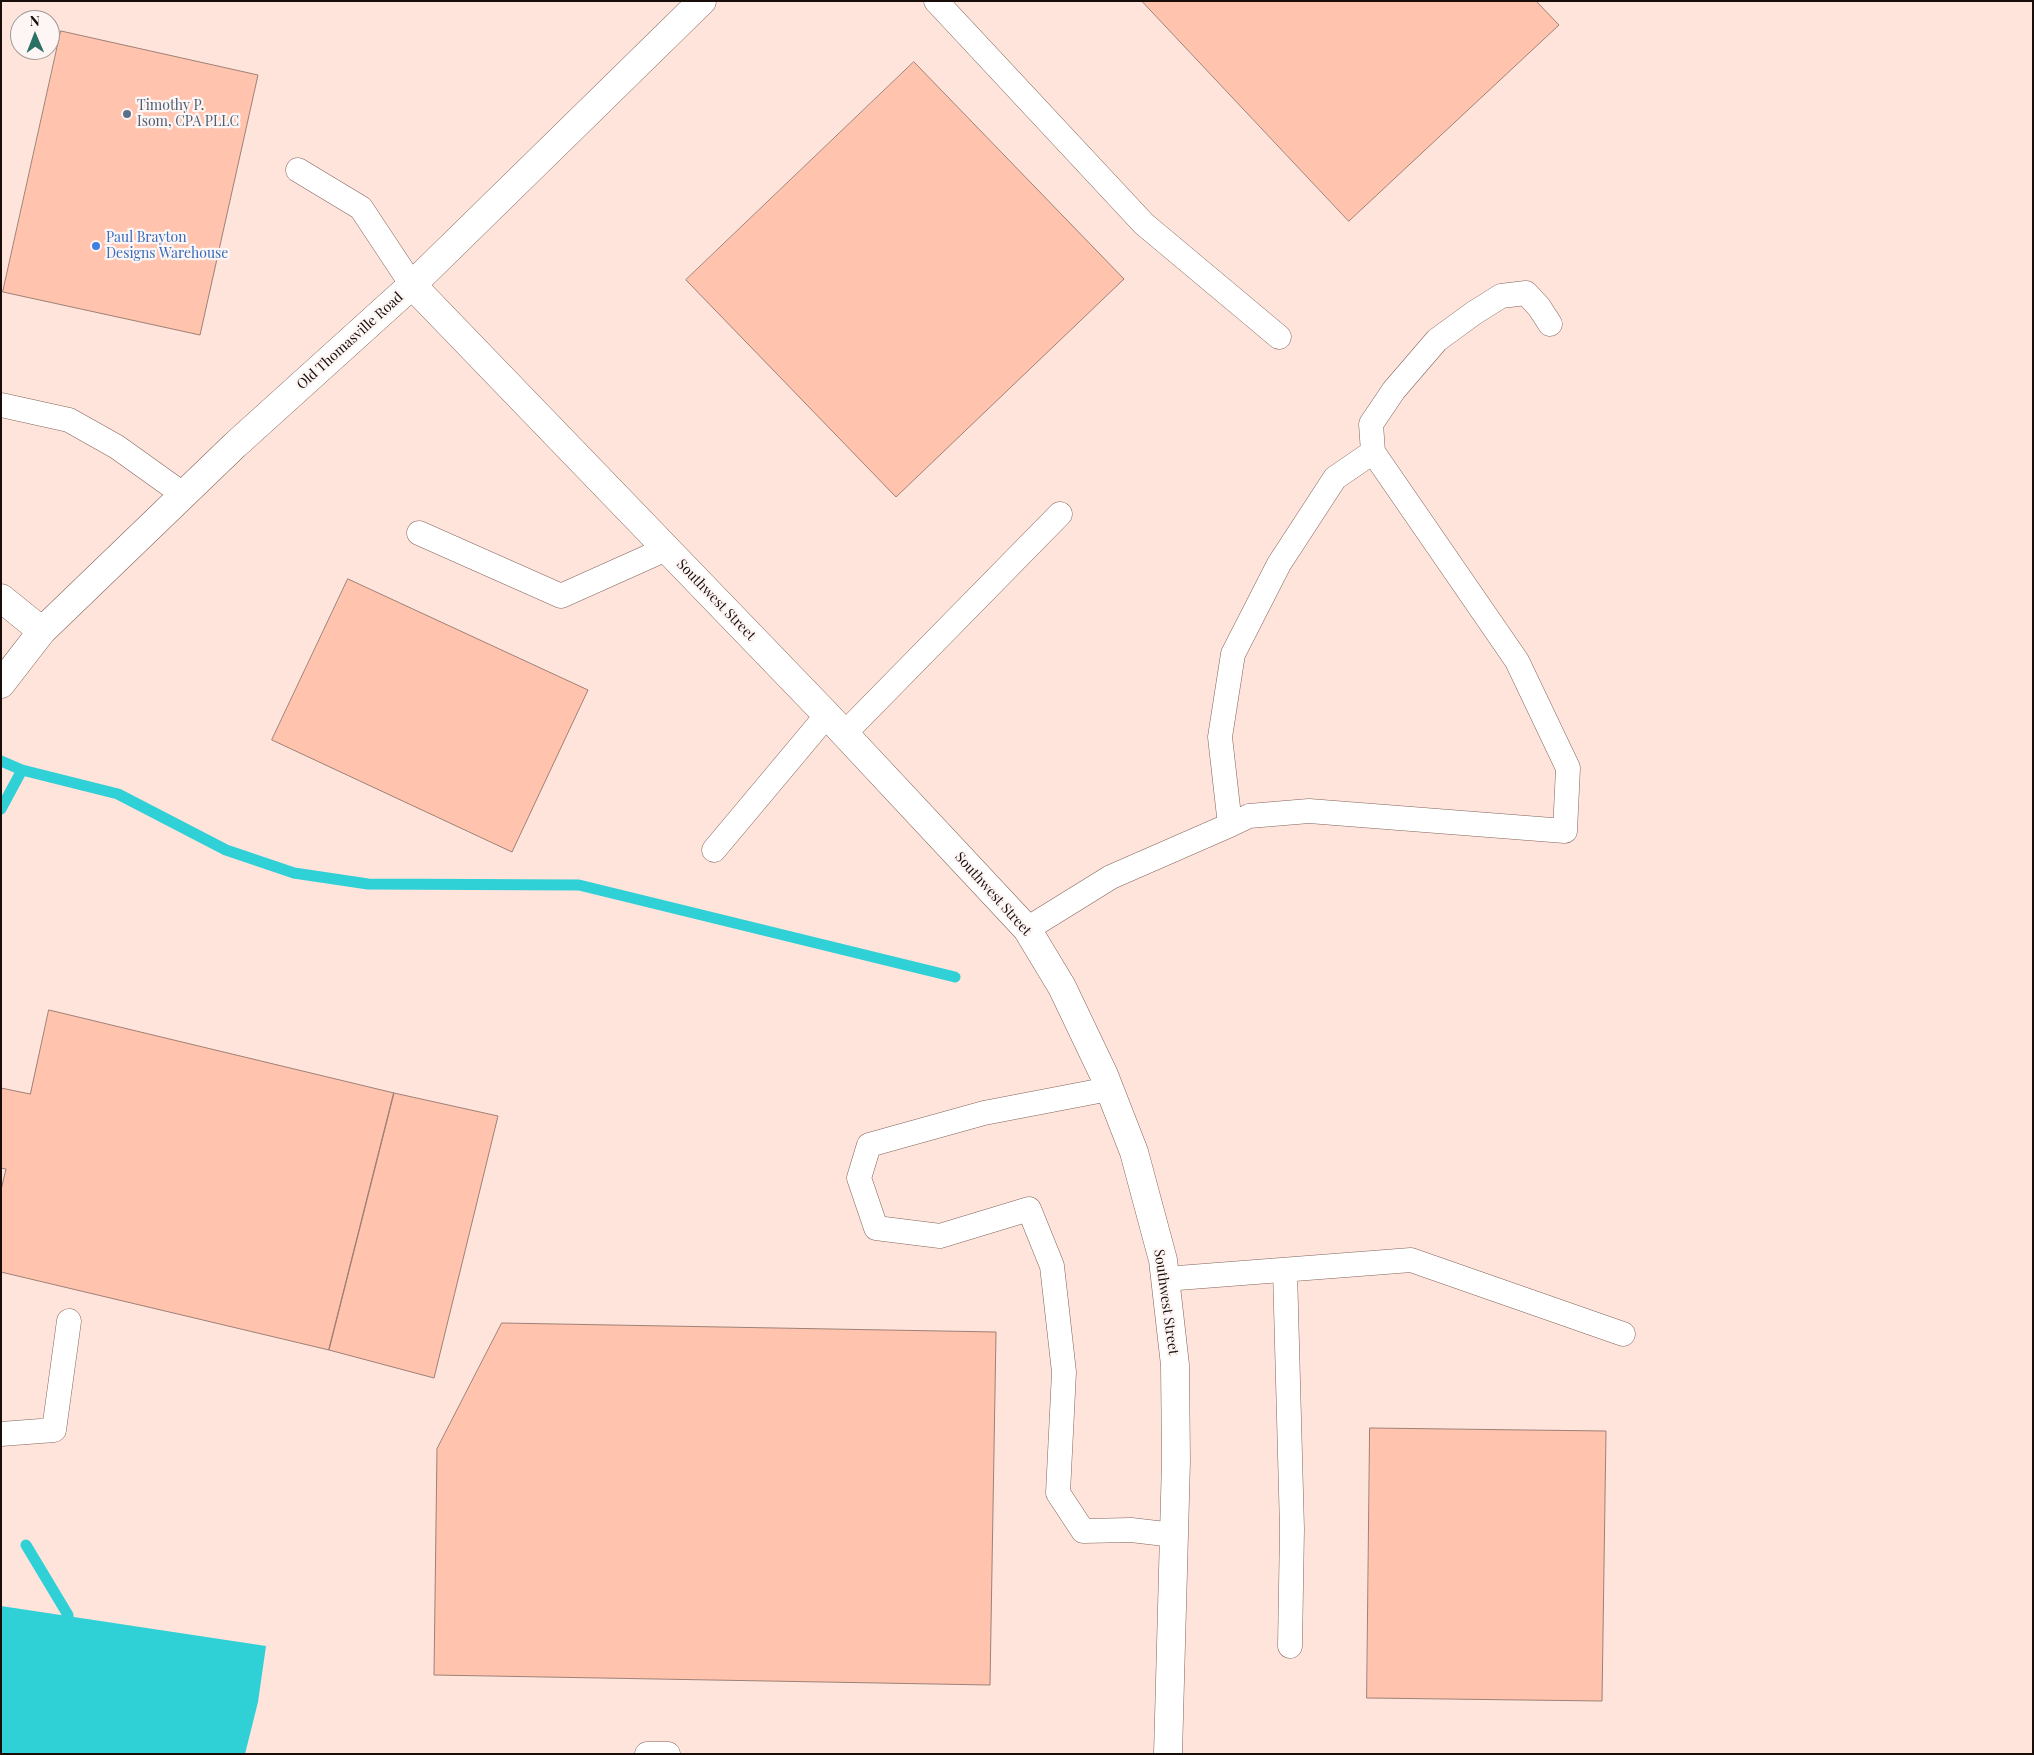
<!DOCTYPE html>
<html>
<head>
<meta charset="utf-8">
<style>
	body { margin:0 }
	#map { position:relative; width:2034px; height:1755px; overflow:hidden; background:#ffe4db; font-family:"Playfair Display",serif }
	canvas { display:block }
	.frame { position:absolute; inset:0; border:2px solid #180d09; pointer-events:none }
	.north { position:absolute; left:10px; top:10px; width:50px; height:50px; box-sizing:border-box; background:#fdf6f4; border:1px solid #a19996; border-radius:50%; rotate:359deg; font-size:14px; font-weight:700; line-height:20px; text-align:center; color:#180d09 }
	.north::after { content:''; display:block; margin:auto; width:18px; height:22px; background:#2b7064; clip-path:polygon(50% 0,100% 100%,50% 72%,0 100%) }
</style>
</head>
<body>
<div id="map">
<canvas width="2034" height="1755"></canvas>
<div class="frame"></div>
<div class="north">N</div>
</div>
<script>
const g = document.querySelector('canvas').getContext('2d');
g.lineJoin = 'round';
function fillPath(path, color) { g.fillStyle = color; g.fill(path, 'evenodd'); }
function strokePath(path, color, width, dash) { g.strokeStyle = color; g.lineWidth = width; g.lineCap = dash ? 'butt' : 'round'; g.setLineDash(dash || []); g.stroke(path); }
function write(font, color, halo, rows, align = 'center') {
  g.font = font + ' "Playfair Display",serif'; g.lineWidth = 4.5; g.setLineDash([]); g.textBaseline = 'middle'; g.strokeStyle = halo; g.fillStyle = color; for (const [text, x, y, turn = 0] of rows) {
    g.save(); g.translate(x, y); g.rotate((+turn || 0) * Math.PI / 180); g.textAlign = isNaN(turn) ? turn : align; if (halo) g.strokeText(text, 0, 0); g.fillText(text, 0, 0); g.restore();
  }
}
const water = new Path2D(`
	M 1,1606 L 266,1646 L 258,1702 L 245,1754 L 1,1754 Z`);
const stream = new Path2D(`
	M 1,761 L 22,770 L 118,794 L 226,850 L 294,873 L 368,884 L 579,885 L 955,977
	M 1,809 L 22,770
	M 26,1545 L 68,1615 L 69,1630`);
const building = new Path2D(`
	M 1142,1 L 1536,1 L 1559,25 L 1349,221 Z
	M 61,31 L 258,75 L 200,335 L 3,292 Z
	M 914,62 L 1124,279 L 896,497 L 686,280 Z
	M 348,579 L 588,690 L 512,852 L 272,740 Z
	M 49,1010 L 394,1093 L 329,1350 L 1,1272 L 1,1190 L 6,1169 L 1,1168 L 1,1088 L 30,1094 Z
	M 394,1093 L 498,1116 L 434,1378 L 329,1350 Z
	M 502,1323 L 996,1332 L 990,1685 L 434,1675 L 437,1449 Z
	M 1370,1428 L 1606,1431 L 1602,1701 L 1367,1698 Z`);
const service = new Path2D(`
	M 936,1 L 1144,224 L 1279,337
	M 298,170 L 361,208 L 412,285
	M 1,405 L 69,420 L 117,447 L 184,495
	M 1373,452 L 1371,424 L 1394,390 L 1437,340 L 1474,313 L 1501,296 L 1526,293 L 1539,307 L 1550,324
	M 419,533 L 561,596 L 666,549
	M 844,734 L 1060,514
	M 714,850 L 827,715
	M 1027,929 L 1111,877 L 1230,825 L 1249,816 L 1309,811 L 1565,831 L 1568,768 L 1517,661 L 1373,452 L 1335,478 L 1279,564 L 1233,654 L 1220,737 L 1230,825
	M 1109,1089 L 984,1113 L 869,1145 L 859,1178 L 876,1228 L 940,1236 L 1029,1209 L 1052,1266 L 1064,1372 L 1058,1493 L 1083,1531 L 1131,1530 L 1174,1535
	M 1285,1270 L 1292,1529 L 1290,1646
	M 1165,1279 L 1411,1260 L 1623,1334
	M 1,1434 L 54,1430 L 69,1321
	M 647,1754 L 668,1754`);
const minor = new Path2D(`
	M 412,285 L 827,715 L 1027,929 L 1062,987 L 1104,1075 L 1134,1152 L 1163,1260 L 1175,1365 L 1176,1461 L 1168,1754
	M 1,598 L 42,631`);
const tertiary = new Path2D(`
	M 1,684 L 42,631 L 235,445 L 412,285 L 702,1`);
const markers = [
	[127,114,5,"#5c6f8a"],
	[96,246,5,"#3f7fe0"]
];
const serviceNames = [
	["Timothy P.",137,106],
	["Isom, CPA PLLC",137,122]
];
const shopNames = [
	["Paul Brayton",106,238],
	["Designs Warehouse",106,254]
];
const streetNames = [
	["Old Thomasville Road",350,341,-42],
	["Southwest Street",716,600,46],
	["Southwest Street",993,894,48],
	["Southwest Street",1166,1302,82]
];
fillPath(water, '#30d0d7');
strokePath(stream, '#30d0d7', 11);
fillPath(building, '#ffc3ae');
strokePath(building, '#9e8076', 1);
strokePath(service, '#80645a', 25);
strokePath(minor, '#80645a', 29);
strokePath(tertiary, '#80645a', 29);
strokePath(service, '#fff', 24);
strokePath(minor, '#fff', 28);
strokePath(tertiary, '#fff', 28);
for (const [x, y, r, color] of markers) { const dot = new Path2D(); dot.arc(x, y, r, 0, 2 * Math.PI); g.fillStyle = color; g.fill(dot); strokePath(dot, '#fdf6f4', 2); }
write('14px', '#4e5e75', '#fdf6f4', serviceNames, 'left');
write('14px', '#366cbe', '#fdf6f4', shopNames, 'left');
write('14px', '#180d09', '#fdf6f4', streetNames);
</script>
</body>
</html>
